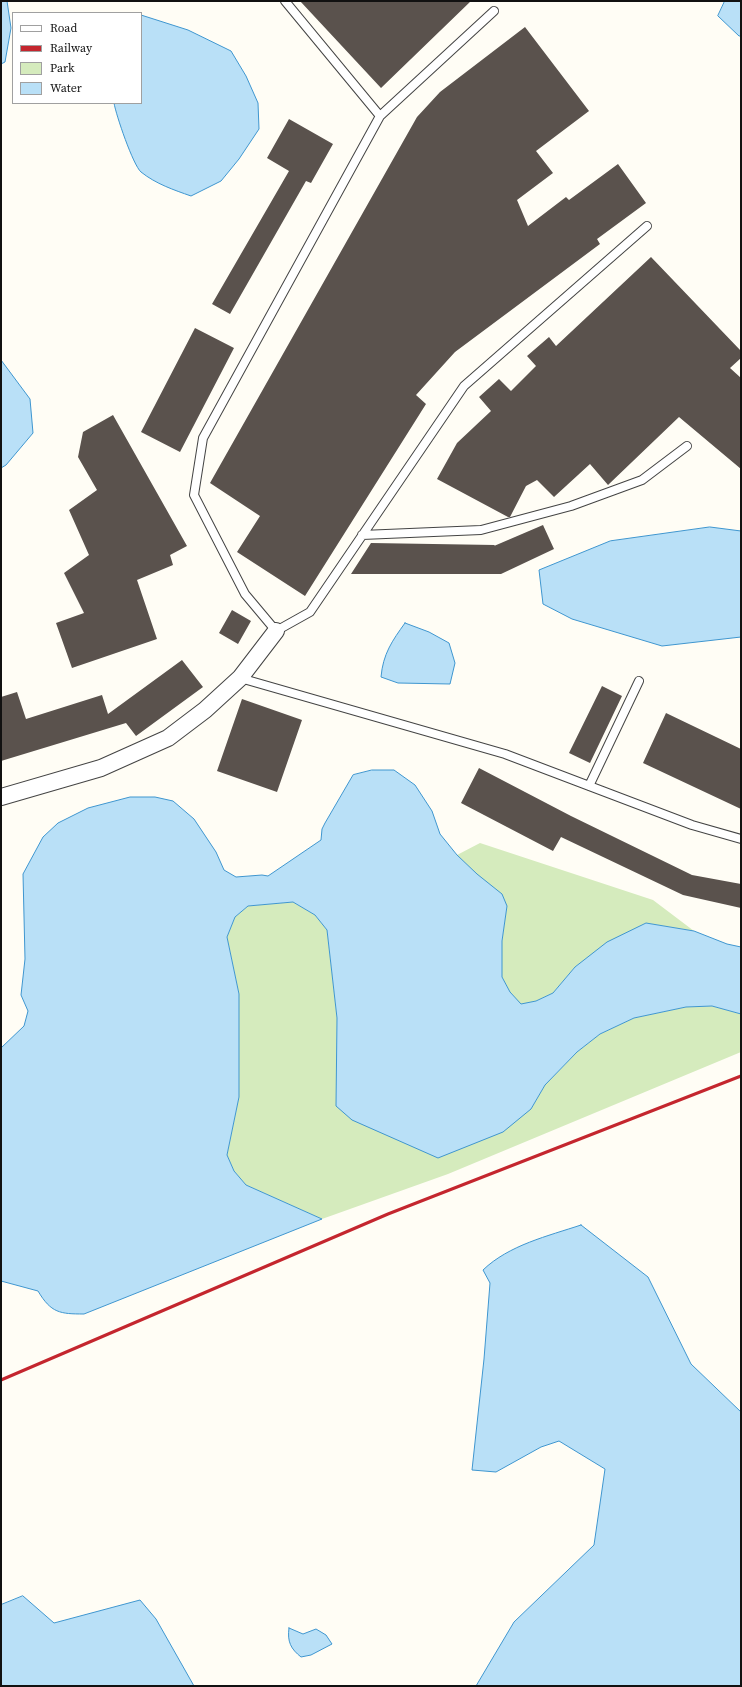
<!DOCTYPE html>
<html>
<head>
<meta charset="utf-8">
<style>
	body { margin:0 }
	#map { position:relative; width:742px; height:1687px; overflow:hidden; background:#fffdf5; font-family:"Source Serif 4",serif }
	canvas { display:block }
	.frame { position:absolute; inset:0; border:2px solid #111; pointer-events:none }
	.legend { position:absolute; left:12px; top:12px; width:130px; height:92px; box-sizing:border-box; background:#fff; border:1px solid #a0a0a0; margin:0; padding:5px 7px; list-style:none; font-size:12px; color:#111 }
	.legend li { display:flex; align-items:center; gap:8px; height:20px }
	.legend b { width:20px; border:1px solid #a0a0a0 }
</style>
</head>
<body>
<div id="map">
<canvas width="742" height="1687"></canvas>
<div class="frame"></div>
<ul class="legend">
<li><b style="height:5px;background:#fff"></b>Road</li>
<li><b style="height:5px;background:#c4262e"></b>Railway</li>
<li><b style="height:11px;background:#d5ebbd"></b>Park</li>
<li><b style="height:11px;background:#b9e0f7"></b>Water</li>
</ul>
</div>
<script>
const g = document.querySelector('canvas').getContext('2d');
g.lineJoin = 'round';
function fillPath(path, color) { g.fillStyle = color; g.fill(path, 'evenodd'); }
function strokePath(path, color, width, dash) { g.strokeStyle = color; g.lineWidth = width; g.lineCap = dash ? 'butt' : 'round'; g.setLineDash(dash || []); g.stroke(path); }
const green = new Path2D(`
	M 480,843 L 653,900 L 694,931 L 646,923 L 575,967 L 553,993 L 536,1001 L 521,1005 L 510,992 L 502,977 L 502,941 L 507,906 L 457,855 Z
	M 293,902 L 315,915 L 327,930 L 337,1018 L 336,1106 L 531,1109 L 545,1085 L 577,1052 L 600,1034 L 634,1018 L 686,1007 L 712,1006 L 741,1014 L 741,1052 L 448,1174 L 322,1219 L 246,1185 L 234,1171 L 227,1155 L 239,1097 L 239,994 L 227,937 L 235,917 L 248,906 Z`);
const water = new Path2D(`
	M 1,1 L 7,1 L 11,28 L 5,62 L 1,64 Z
	M 725,1 L 741,1 L 741,36 L 739,36 L 718,16 Z
	M 141,15 L 188,30 L 231,51 L 246,76 L 258,103 L 259,129 L 239,159 L 221,181 L 191,196 C 174,190 156,184 141,172 C 133,165 116,115 114,103 L 141,103 Z
	M 1,360 L 30,399 L 33,433 L 6,465 L 1,468 Z
	M 710,527 L 741,531 L 741,637 L 662,646 L 572,619 L 543,604 L 539,570 L 610,541 Z
	M 405,623 L 429,632 L 449,643 L 455,663 L 450,684 L 398,683 L 381,677 C 383,654 392,641 405,623 Z
	M 372,770 L 394,770 L 415,785 L 432,811 L 440,834 L 457,855 L 477,874 L 502,894 L 507,906 L 502,941 L 502,977 L 510,992 L 521,1004 L 536,1001 L 553,993 L 575,967 L 607,942 L 646,923 L 694,931 L 727,944 L 741,947 L 741,1014 L 712,1006 L 686,1007 L 634,1018 L 600,1034 L 577,1052 L 545,1085 L 531,1109 L 503,1132 L 438,1158 L 352,1120 L 336,1106 L 337,1018 L 327,930 L 315,915 L 293,902 L 248,906 L 235,917 L 227,937 L 239,994 L 239,1097 L 227,1155 L 234,1171 L 246,1185 L 322,1219 L 84,1314 C 60,1314 51,1313 38,1291 L 1,1281 L 1,1048 L 24,1026 L 28,1011 L 21,995 L 25,959 L 23,874 L 43,837 L 58,823 L 88,808 L 130,797 L 155,797 L 173,801 L 194,819 L 216,852 L 224,870 L 236,877 L 262,875 L 268,876 L 321,840 L 322,829 L 325,823 L 353,775 Z
	M 581,1225 L 648,1277 L 691,1364 L 741,1412 L 741,1686 L 476,1686 L 514,1622 L 594,1545 L 605,1469 L 559,1441 L 541,1447 L 496,1472 L 472,1470 L 484,1359 L 490,1283 L 483,1270 C 509,1245 548,1236 581,1225 Z
	M 23,1596 L 54,1623 L 140,1600 L 156,1619 L 194,1686 L 1,1686 L 1,1605 Z
	M 289,1628 L 303,1634 L 316,1629 L 326,1635 L 332,1644 L 311,1655 L 301,1657 C 291,1649 287,1642 289,1628 Z`);
const building = new Path2D(`
	M 300,1 L 471,1 L 381,88 Z
	M 525,27 L 589,111 L 536,151 L 553,173 L 517,200 L 528,226 L 566,197 L 569,200 L 618,164 L 646,203 L 597,239 L 600,244 L 455,352 L 416,395 L 426,404 L 305,596 L 237,552 L 260,516 L 210,483 L 417,117 L 440,92 Z
	M 289,119 L 333,144 L 311,183 L 306,181 L 230,314 L 212,304 L 289,171 L 267,158 Z
	M 651,257 L 741,351 L 741,358 L 730,368 L 741,378 L 741,469 L 679,417 L 608,485 L 590,464 L 554,497 L 537,480 L 526,486 L 510,517 L 508,517 L 437,479 L 457,443 L 491,411 L 479,397 L 499,379 L 511,391 L 536,366 L 527,356 L 549,337 L 556,346 Z
	M 195,328 L 234,348 L 180,452 L 141,432 Z
	M 113,415 L 187,546 L 170,555 L 173,565 L 137,580 L 157,639 L 72,668 L 56,623 L 84,613 L 64,573 L 89,555 L 69,510 L 97,490 L 78,457 L 83,432 Z
	M 543,525 L 554,549 L 501,574 L 351,574 L 371,543 L 495,545 L 494,546 Z
	M 232,610 L 251,621 L 238,644 L 219,633 Z
	M 182,660 L 203,687 L 136,736 L 126,723 L 1,761 L 1,697 L 17,692 L 26,719 L 102,695 L 108,714 Z
	M 602,686 L 622,696 L 590,763 L 569,753 Z
	M 242,699 L 302,720 L 277,792 L 217,771 Z
	M 666,713 L 741,749 L 741,809 L 643,763 Z
	M 479,768 L 571,816 L 692,875 L 741,884 L 741,908 L 683,895 L 561,837 L 553,851 L 461,803 Z`);
const lane = new Path2D(`
	M 285,1 L 380,116
	M 494,11 L 380,116 L 203,438 L 194,495 L 245,594 L 276,631 L 310,612 L 464,386 L 647,226
	M 362,535 L 481,530 L 571,506 L 642,480 L 687,446
	M 240,678 L 505,754 L 692,825 L 741,839
	M 589,786 L 639,681`);
const street = new Path2D(`
	M 1,797 L 101,768 L 168,738 L 205,710 L 240,678 L 276,631`);
const rail = new Path2D(`
	M 1,1380 L 388,1214 L 741,1076`);
fillPath(green, '#d5ebbd');
fillPath(water, '#b9e0f7');
strokePath(water, '#3f96cf', 1);
fillPath(building, '#5a524d');
strokePath(lane, '#444', 10);
strokePath(street, '#444', 18);
strokePath(lane, '#fff', 8);
strokePath(street, '#fff', 16);
strokePath(rail, '#c4262e', 3);
</script>
</body>
</html>
